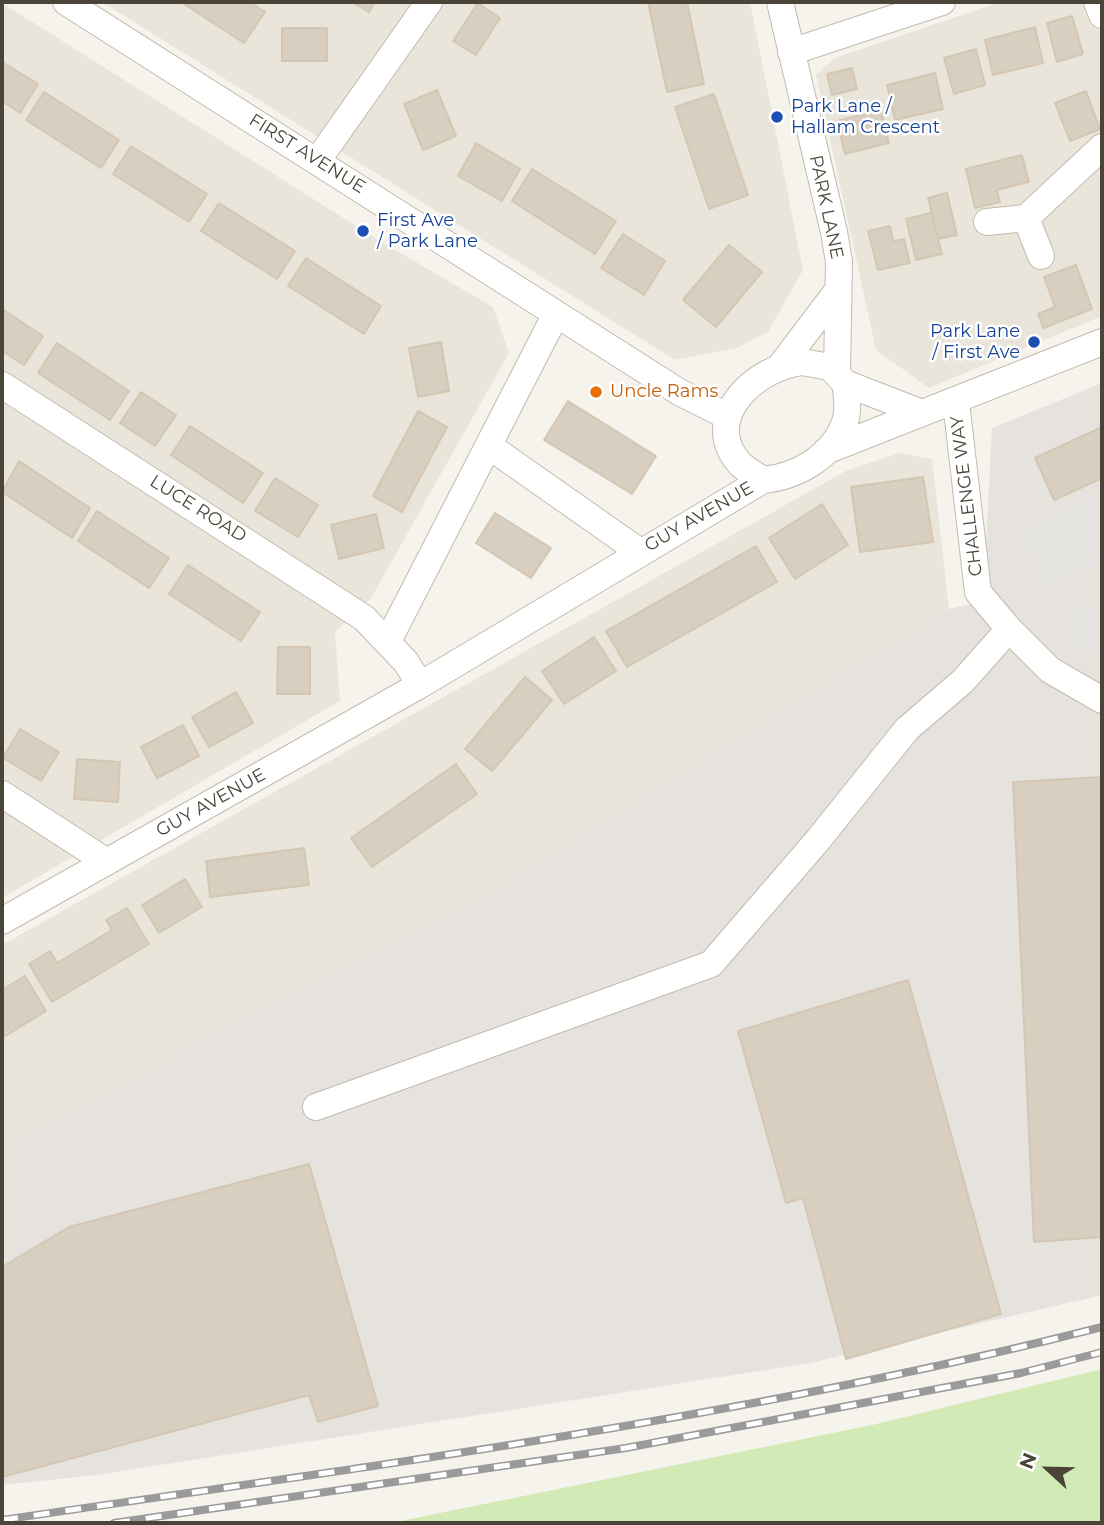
<!DOCTYPE html>
<html>
<head>
<meta charset="utf-8">
<style>
	body { margin:0 }
	#map { position:relative; width:1104px; height:1525px; overflow:hidden; background:#f6f3ec; font-family:Montserrat,sans-serif }
	canvas { display:block }
	.frame { position:absolute; inset:0; border:4px solid #4b4439; pointer-events:none }
	.north { position:absolute; left:1013px; top:1434px; width:70px; height:70px; -webkit-text-stroke:5px #fff; paint-order:stroke; rotate:292deg; font-size:19px; font-weight:700; line-height:28px; text-align:center; color:#4b4439 }
	.north::after { content:''; display:block; margin:auto; width:24px; height:32px; background:#4b4439; clip-path:polygon(50% 0,100% 100%,50% 72%,0 100%) }
</style>
</head>
<body>
<div id="map">
<canvas width="1104" height="1525"></canvas>
<div class="frame"></div>
<div class="north">N</div>
</div>
<script>
const g = document.querySelector('canvas').getContext('2d');
g.lineJoin = 'round';
function fillPath(path, color) { g.fillStyle = color; g.fill(path, 'evenodd'); }
function strokePath(path, color, width, dash) { g.strokeStyle = color; g.lineWidth = width; g.lineCap = dash ? 'butt' : 'round'; g.setLineDash(dash || []); g.stroke(path); }
function write(font, color, halo, rows, align = 'center') {
  g.font = font + ' Montserrat,sans-serif'; g.lineWidth = 5; g.setLineDash([]); g.textBaseline = 'middle'; g.strokeStyle = halo; g.fillStyle = color; for (const [text, x, y, turn = 0] of rows) {
    g.save(); g.translate(x, y); g.rotate((+turn || 0) * Math.PI / 180); g.textAlign = isNaN(turn) ? turn : align; if (halo) g.strokeText(text, 0, 0); g.fillText(text, 0, 0); g.restore();
  }
}
const residential = new Path2D(`
	M 102,2 L 750,2 L 803,270 L 768,332 L 737,348 L 675,360 Z
	M 1000,2 L 1102,2 L 1102,316 L 929,388 L 876,350 L 816,75 L 835,58 Z
	M 2,3 L 380,241 L 493,307 L 509,353 L 371,598 L 335,632 L 340,701 L 2,898 Z
	M 899,453 L 932,459 L 949,609 L 836,675 L 487,893 L 2,1144 L 2,945 L 846,471 Z`);
const industrial = new Path2D(`
	M 1102,383 L 1102,1295 L 810,1363 L 96,1475 L 2,1485 L 2,1144 L 487,893 L 836,675 L 949,609 L 983,601 L 992,428 Z`);
const green = new Path2D(`
	M 1102,1369 L 1102,1523 L 391,1523 L 872,1425 Z`);
const parking = new Path2D(`
	M 1102,494 L 1102,571 L 1100,558 L 1094,550 L 1083,549 L 1091,568 L 1043,590 L 1018,530 Z
	M 1067,610 L 1102,610 L 1102,652 L 1071,644 Z`);
const building = new Path2D(`
	M 181,2 L 249,2 L 265,12 L 244,43 Z
	M 352,2 L 375,2 L 369,12 Z
	M 648,2 L 687,2 L 704,84 L 667,92 Z
	M 478,3 L 500,18 L 476,55 L 453,41 Z
	M 1072,16 L 1083,54 L 1057,62 L 1047,23 Z
	M 1035,27 L 1043,63 L 993,75 L 985,40 Z
	M 282,28 L 327,28 L 327,61 L 282,61 Z
	M 976,49 L 985,85 L 954,94 L 944,58 Z
	M 2,62 L 38,84 L 20,113 L 2,101 Z
	M 852,68 L 857,89 L 832,95 L 827,74 Z
	M 935,73 L 943,109 L 895,120 L 887,85 Z
	M 437,90 L 456,136 L 423,150 L 404,104 Z
	M 1086,91 L 1100,129 L 1070,141 L 1055,103 Z
	M 44,92 L 119,140 L 101,168 L 26,120 Z
	M 714,94 L 748,195 L 709,209 L 675,107 Z
	M 881,110 L 889,143 L 845,154 L 837,121 Z
	M 476,143 L 520,169 L 502,201 L 458,176 Z
	M 131,146 L 207,194 L 189,222 L 113,174 Z
	M 1022,155 L 1029,182 L 997,190 L 1000,202 L 975,208 L 966,169 Z
	M 532,169 L 616,221 L 595,254 L 512,201 Z
	M 947,193 L 957,235 L 938,239 L 928,198 Z
	M 219,203 L 295,251 L 277,279 L 201,231 Z
	M 931,213 L 942,254 L 916,260 L 906,219 Z
	M 890,226 L 893,241 L 904,239 L 910,263 L 878,270 L 868,231 Z
	M 623,234 L 665,261 L 644,295 L 601,268 Z
	M 729,245 L 762,272 L 716,327 L 683,300 Z
	M 306,258 L 381,306 L 364,334 L 288,286 Z
	M 1076,265 L 1092,309 L 1043,328 L 1038,314 L 1055,307 L 1044,277 Z
	M 2,309 L 43,336 L 24,365 L 2,351 Z
	M 441,342 L 449,391 L 418,397 L 409,348 Z
	M 57,343 L 129,391 L 110,420 L 38,373 Z
	M 141,392 L 176,415 L 155,446 L 120,423 Z
	M 568,401 L 656,456 L 632,494 L 544,440 Z
	M 418,411 L 447,427 L 402,512 L 373,496 Z
	M 190,426 L 263,473 L 243,503 L 171,455 Z
	M 1102,427 L 1102,478 L 1054,500 L 1035,458 Z
	M 19,461 L 90,508 L 72,538 L 2,492 Z
	M 923,477 L 933,542 L 860,552 L 851,487 Z
	M 275,478 L 318,505 L 298,537 L 255,511 Z
	M 822,504 L 848,545 L 795,579 L 769,538 Z
	M 97,511 L 169,558 L 149,588 L 78,541 Z
	M 495,513 L 551,548 L 531,578 L 476,543 Z
	M 376,514 L 384,548 L 339,559 L 331,525 Z
	M 756,546 L 777,582 L 627,667 L 606,631 Z
	M 188,565 L 260,612 L 241,641 L 169,594 Z
	M 594,637 L 616,671 L 564,704 L 542,671 Z
	M 278,647 L 310,647 L 310,694 L 277,694 Z
	M 525,677 L 552,700 L 492,771 L 465,749 Z
	M 236,692 L 253,723 L 209,747 L 192,717 Z
	M 183,725 L 199,756 L 157,778 L 141,747 Z
	M 20,729 L 59,752 L 41,781 L 3,758 Z
	M 77,759 L 120,762 L 118,802 L 74,799 Z
	M 456,764 L 477,794 L 372,867 L 351,838 Z
	M 1102,777 L 1102,1237 L 1034,1242 L 1013,782 Z
	M 304,848 L 309,885 L 210,897 L 206,861 Z
	M 185,879 L 202,907 L 159,933 L 142,905 Z
	M 127,908 L 149,944 L 52,1002 L 29,964 L 50,951 L 57,963 L 112,930 L 106,920 Z
	M 25,976 L 46,1011 L 2,1038 L 2,990 Z
	M 908,980 L 1001,1314 L 846,1359 L 803,1198 L 786,1203 L 738,1031 Z
	M 309,1164 L 378,1406 L 318,1422 L 309,1395 L 2,1477 L 2,1267 L 69,1227 Z`);
const minor = new Path2D(`
	M 66,2 L 679,392 L 727,416
	M 780,2 L 834,232 L 839,262 L 837,374
	M 1097,2 L 1102,15
	M 791,52 L 942,2
	M 318,160 L 429,2
	M 1026,218 L 1041,256
	M 987,222 L 1026,218 L 1102,147
	M 802,362 L 830,367 L 845,383 C 847,395 849,411 845,422 C 833,457 796,477 763,480 C 756,475 746,470 740,464 C 699,418 756,367 802,362 Z
	M 782,364 L 838,290
	M 845,383 L 922,413
	M 2,385 L 364,618 L 406,662 L 420,685
	M 956,402 L 978,592 L 1009,629 L 1050,670 L 1102,700
	M 489,446 L 640,552
	M 826,451 L 1102,342
	M 388,641 L 556,314
	M 2,794 L 107,862
	M 2,921 L 420,685 L 763,480
	M 316,1107 L 711,964 L 818,840 L 907,729 L 963,681 L 1009,629`);
const rail = new Path2D(`
	M 2,1520 C 370,1466 741,1419 1102,1327
	M 114,1523 L 626,1448 L 1021,1373 L 1102,1352`);
const markers = [
	[777,117,7,"#1a4fb4"],
	[363,231,7,"#1a4fb4"],
	[1034,342,7,"#1a4fb4"],
	[596,392,7,"#e8710a"]
];
const transitNames = [
	["Park Lane /",791,107],
	["Hallam Crescent",791,128],
	["First Ave",377,221],
	["/ Park Lane",377,242],
	["Park Lane",1020,332,"right"],
	["/ First Ave",1020,353,"right"]
];
const streetNames = [
	["FIRST AVENUE",307,154,32],
	["PARK LANE",826,207,78],
	["CHALLENGE WAY",967,496,-97],
	["LUCE ROAD",198,509,32],
	["GUY AVENUE",699,517,-30],
	["GUY AVENUE",211,803,-29]
];
const foodNames = [
	["Uncle Rams",610,392]
];
fillPath(residential, '#eae5da');
fillPath(industrial, '#e6e2dd');
fillPath(green, '#d2eab5');
fillPath(parking, '#e5e3e0');
fillPath(building, '#d8cfc1');
strokePath(building, '#d3c7b4', 2);
strokePath(minor, '#c2bbae', 28);
strokePath(minor, '#fff', 26);
strokePath(rail, '#9a9a9a', 8);
strokePath(rail, '#fff', 5, [16]);
for (const [x, y, r, color] of markers) { const dot = new Path2D(); dot.arc(x, y, r, 0, 2 * Math.PI); g.fillStyle = color; g.fill(dot); strokePath(dot, '#fff', 2.5); }
write('18px', '#164399', '#fff', transitNames, 'left');
write('18px', '#4b4439', '#fff', streetNames);
write('18px', '#c56008', '#fff', foodNames, 'left');
</script>
</body>
</html>
